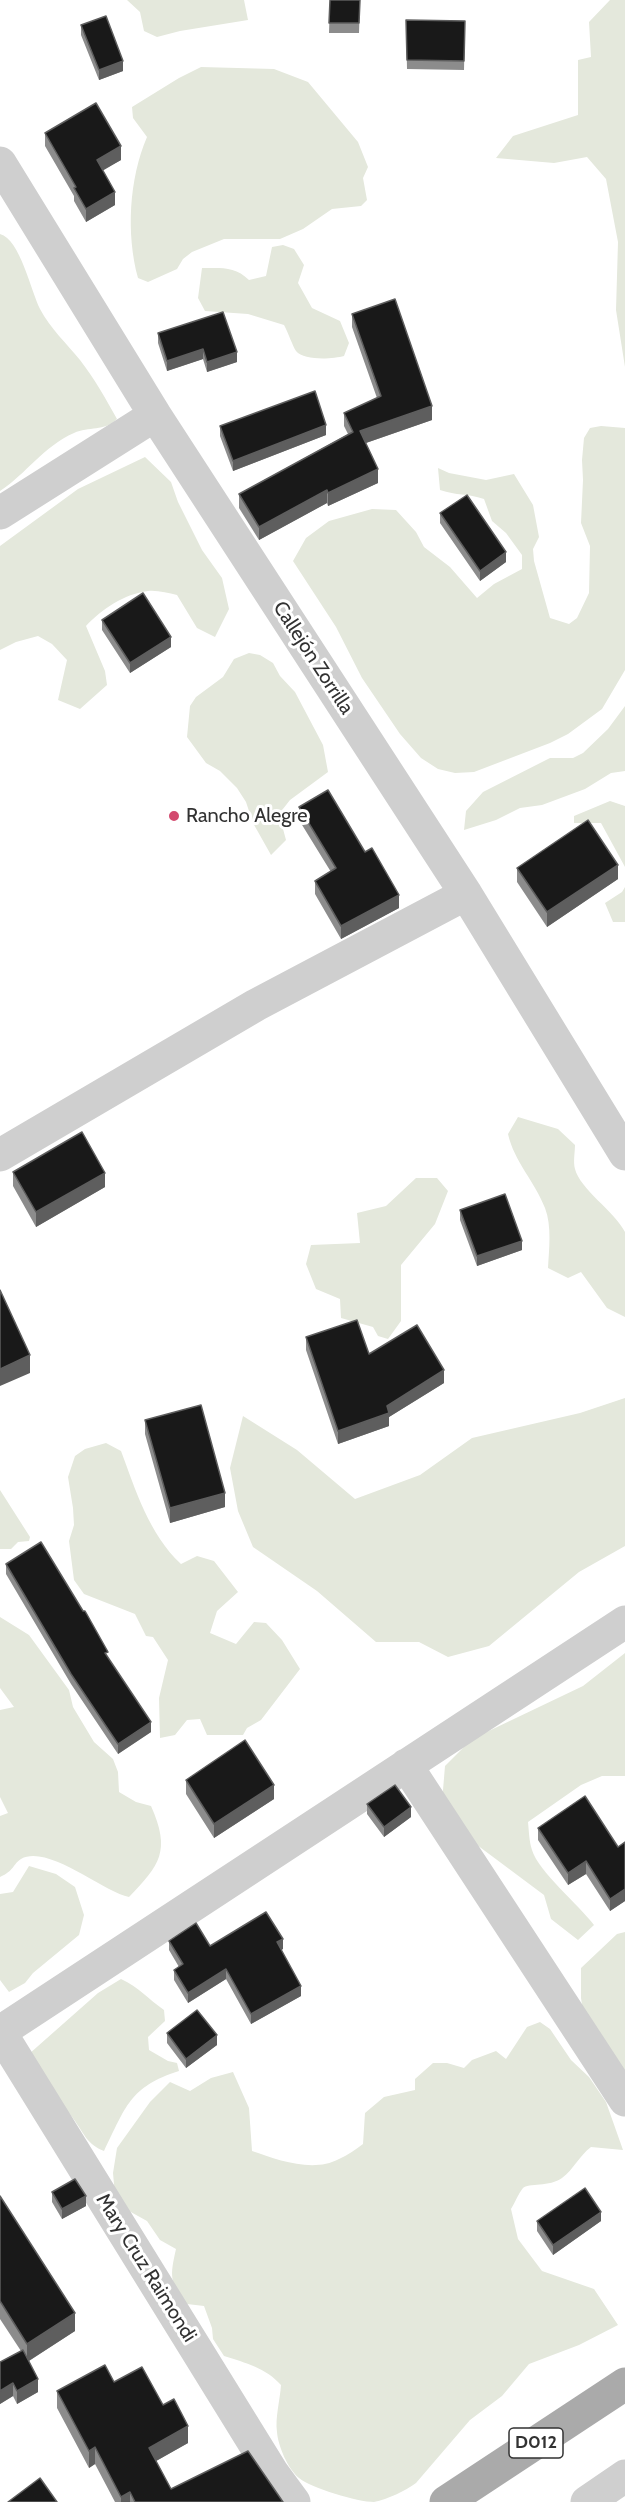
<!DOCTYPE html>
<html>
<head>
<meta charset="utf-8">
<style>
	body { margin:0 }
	canvas { display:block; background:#fff }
</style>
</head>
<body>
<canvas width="625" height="2502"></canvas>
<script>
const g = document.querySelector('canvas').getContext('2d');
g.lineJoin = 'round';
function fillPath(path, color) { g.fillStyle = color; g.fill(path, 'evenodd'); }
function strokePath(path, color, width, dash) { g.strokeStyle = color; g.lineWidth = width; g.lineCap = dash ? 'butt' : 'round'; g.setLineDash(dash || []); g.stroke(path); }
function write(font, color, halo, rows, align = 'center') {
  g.font = font + ' Cabin,sans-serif'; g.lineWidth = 6; g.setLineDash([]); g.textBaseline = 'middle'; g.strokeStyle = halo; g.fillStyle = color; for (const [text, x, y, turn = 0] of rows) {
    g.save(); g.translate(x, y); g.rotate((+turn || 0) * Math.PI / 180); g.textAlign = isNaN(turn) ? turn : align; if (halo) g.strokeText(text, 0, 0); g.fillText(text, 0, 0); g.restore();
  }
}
const green = new Path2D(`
	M 127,0 L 244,0 L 248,20 L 180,31 L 157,37 L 144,31 L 140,12 Z
	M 610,0 L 625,0 L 625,367 L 616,310 L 618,242 L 606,179 L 587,157 L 554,163 L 496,158 L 513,136 L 578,115 L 578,60 L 591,57 L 589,22 Z
	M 201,67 L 274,69 L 308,82 L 358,142 L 368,167 L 363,178 L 367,200 L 361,206 L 332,209 L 303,229 L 280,239 L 224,239 L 192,252 L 183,259 L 177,269 L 148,282 L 138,278 C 126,234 129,179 147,137 L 133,118 L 132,107 L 179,78 Z
	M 0,234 C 20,239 31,291 40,309 C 50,328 67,344 80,360 C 94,378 106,399 117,419 C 104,432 89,426 74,433 C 44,446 26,474 0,491 Z
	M 283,245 L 294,249 L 304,265 L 298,283 L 312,308 L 340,321 L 349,343 L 344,356 C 333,359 304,361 296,351 C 293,347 288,332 284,325 L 248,314 L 205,311 L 198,298 L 202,268 C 221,268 235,266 249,280 L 266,276 L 272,247 Z
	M 601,426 L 625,428 L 625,670 L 602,709 L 568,734 L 550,743 L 474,772 L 455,773 L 438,769 L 421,758 L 400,734 L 362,678 L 336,627 L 293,561 L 306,538 L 329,521 L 372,509 L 396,510 L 416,532 L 424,547 L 450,567 L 477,598 L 494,584 L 522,569 L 522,555 L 506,533 L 492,521 L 484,499 C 467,493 457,496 440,490 L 438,468 L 449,473 L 486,480 L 514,474 L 533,505 L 539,537 L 533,549 L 534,561 L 550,618 L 569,624 L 577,618 L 589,593 L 590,546 L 581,523 L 583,480 L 582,460 L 584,438 L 590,428 Z
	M 145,457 L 171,482 L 178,502 L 202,550 L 222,578 L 229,609 L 215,637 L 197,628 L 177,595 C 168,593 157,590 148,591 C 124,594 102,609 86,626 L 105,671 L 107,685 L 80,709 L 58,700 L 67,660 L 52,644 L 38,636 L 16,642 L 0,650 L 0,546 L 78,489 Z
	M 249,653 L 260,655 L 273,663 L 280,676 L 295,692 L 323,745 L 328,772 L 290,800 L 279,814 L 286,840 L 271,855 L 253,823 L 246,802 L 237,788 L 220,771 L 206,763 L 187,737 L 190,706 L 196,697 L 223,677 L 234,659 Z
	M 625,706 L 625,771 L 611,773 L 585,789 L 542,805 L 520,808 L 496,820 L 464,830 L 466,811 L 483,792 L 550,758 L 573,758 L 583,753 L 608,729 Z
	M 610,801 L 625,806 L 625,867 L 601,823 L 574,823 L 574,816 Z
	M 625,887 L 625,922 L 613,922 L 605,903 L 622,892 Z
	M 518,1117 L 558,1129 L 575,1145 C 575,1152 573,1162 575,1169 C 580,1189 614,1211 625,1232 L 625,1317 L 607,1308 L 581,1272 L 568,1278 L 548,1268 C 549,1250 552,1226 545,1208 C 535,1182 514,1161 508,1134 Z
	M 416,1178 L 437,1178 L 448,1191 L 435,1224 L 401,1265 L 401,1321 L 388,1339 L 378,1336 L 373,1327 L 341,1318 L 340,1299 L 316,1289 L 306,1264 L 311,1245 L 360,1243 L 357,1213 L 386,1206 Z
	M 625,1398 L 625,1546 L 579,1572 L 489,1646 L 448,1657 L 419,1642 L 376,1642 L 317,1591 L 253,1547 L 238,1511 L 230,1468 L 243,1416 L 297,1450 L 355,1499 L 420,1475 L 472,1438 L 580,1413 Z
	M 106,1443 L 121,1451 C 136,1491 149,1534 181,1564 L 197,1556 L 214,1561 L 238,1592 L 217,1611 L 210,1633 L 236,1644 L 254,1622 L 266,1623 L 282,1640 L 300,1669 L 261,1720 L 247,1728 L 243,1735 L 207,1735 L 200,1719 L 187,1720 L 175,1735 L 160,1738 L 159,1698 L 168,1660 L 153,1637 L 146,1636 L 135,1614 L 84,1594 L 74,1580 L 69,1541 L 74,1525 L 73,1508 L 68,1477 L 75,1456 L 85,1449 Z
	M 0,1490 L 30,1537 L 29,1541 L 18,1542 L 11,1549 L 0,1549 Z
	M 0,1617 L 29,1635 L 69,1690 L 73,1707 L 94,1742 L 113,1759 L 118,1772 L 119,1792 L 136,1802 L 151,1806 C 171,1851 160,1865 129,1897 C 103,1892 48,1844 21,1859 C 13,1864 14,1871 0,1877 L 0,1816 L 8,1813 L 0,1797 L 0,1710 L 14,1707 L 0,1688 Z
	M 625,1653 L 625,1776 L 602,1776 L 581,1785 L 528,1822 C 529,1831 529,1841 532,1850 C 538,1871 579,1905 594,1925 L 578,1940 L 551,1919 L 544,1895 L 473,1842 L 442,1802 L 445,1766 L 472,1739 L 583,1686 Z
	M 29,1866 L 56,1874 L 75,1887 L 84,1915 L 79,1935 L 33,1973 L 25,1983 L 9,1992 L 0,1980 L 0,1894 L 13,1892 Z
	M 625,1932 L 625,2073 L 584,2018 L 581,1998 L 581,1968 L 617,1934 Z
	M 121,1979 C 139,1987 148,1999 164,2010 L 165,2021 L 148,2037 L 149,2050 L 168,2061 L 177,2063 L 179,2071 C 129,2087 126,2107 104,2151 C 88,2145 84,2134 75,2121 C 62,2103 44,2087 29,2070 L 29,2054 L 98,1993 Z
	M 540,2022 L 550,2029 L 571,2060 L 589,2077 L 606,2102 L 623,2150 L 591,2147 C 579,2156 574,2169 562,2178 C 550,2187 528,2183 523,2188 C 518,2194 515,2203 511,2209 L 518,2239 L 542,2271 L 594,2289 L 618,2325 L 579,2345 L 529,2364 L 502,2396 L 470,2420 L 416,2483 C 405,2491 388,2499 374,2502 C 358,2502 311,2488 299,2478 C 288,2469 278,2446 277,2432 C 275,2418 280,2400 281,2385 C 266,2368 246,2363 224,2356 L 213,2339 L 212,2328 L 204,2306 L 187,2304 C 169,2282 170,2276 176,2249 L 160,2240 L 147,2221 L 120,2206 L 115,2195 L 113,2173 L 117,2148 L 150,2102 L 170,2082 L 190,2091 L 211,2078 L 233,2072 L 249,2108 L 252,2151 C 278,2160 313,2173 339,2159 C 348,2155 356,2149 363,2144 L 365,2113 L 384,2097 L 415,2090 L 415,2079 L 433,2063 L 447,2063 L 464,2068 L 472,2060 L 496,2051 L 506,2059 L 527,2027 Z`);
const minor = new Path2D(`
	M 0,163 L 155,415 L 466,894 L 625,1154
	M 0,513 L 155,415
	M 0,1155 L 256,1005 L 466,894
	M 406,1765 L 625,2100
	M 0,2032 L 625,1622
	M 0,2032 L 272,2472 L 294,2502
	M 587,2502 L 625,2476`);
const major = new Path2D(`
	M 446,2502 L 625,2384`);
const wall = new Path2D(`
	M 330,0 L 360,0 L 359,33 L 329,33 Z
	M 406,20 L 465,21 L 464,70 L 407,69 Z
	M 81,25 L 123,71 L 99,80 L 81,35 Z
	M 45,133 L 121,160 L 102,170 L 115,205 L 86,222 L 74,201 L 74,196 L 45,146 Z
	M 352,314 L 432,420 L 366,443 L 378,483 L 328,506 L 327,503 L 259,540 L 239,508 L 239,494 L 348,434 L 344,426 L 344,413 L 377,398 L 352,327 Z
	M 158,333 L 237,362 L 207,372 L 203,359 L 167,371 L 158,343 Z
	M 220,426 L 326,435 L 233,471 L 220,436 Z
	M 440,513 L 506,562 L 480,581 L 440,523 Z
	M 102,620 L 171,647 L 130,673 L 102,630 Z
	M 299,807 L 365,852 L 399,908 L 341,939 L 315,894 L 315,881 L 331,872 L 299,820 Z
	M 517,868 L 618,879 L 547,927 L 517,882 Z
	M 13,1172 L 105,1187 L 36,1227 L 13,1186 Z
	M 460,1210 L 522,1250 L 477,1266 L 460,1220 Z
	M 306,1337 L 369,1354 L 444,1383 L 389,1417 L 389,1426 L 338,1444 L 306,1350 Z
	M 145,1420 L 225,1507 L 170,1523 L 145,1434 Z
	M 6,1564 L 108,1658 L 151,1732 L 118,1754 L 71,1684 L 6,1574 Z
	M 186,1780 L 274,1799 L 214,1838 L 186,1794 Z
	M 367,1804 L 411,1817 L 384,1837 L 367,1814 Z
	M 538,1828 L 618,1847 L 625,1842 L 625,1901 L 610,1911 L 586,1874 L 568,1885 L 538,1840 Z
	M 169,1941 L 210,1946 L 283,1949 L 281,1950 L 301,1996 L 251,2024 L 226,1979 L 188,2003 L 174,1980 L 174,1970 L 179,1967 L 169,1950 Z
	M 167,2033 L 217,2045 L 186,2068 L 167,2043 Z
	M 52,2192 L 86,2206 L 62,2219 L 52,2202 Z
	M 0,2196 L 75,2331 L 29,2361 L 38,2392 L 17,2404 L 13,2396 L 0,2404 L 0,2362 L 21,2351 L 0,2319 Z
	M 537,2221 L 601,2221 L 553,2255 L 537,2231 Z
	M 114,2382 L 163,2405 L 188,2443 L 156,2461 L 171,2489 L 283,2502 L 115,2502 L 95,2464 L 89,2468 L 57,2408 L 57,2391 Z`);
const shadedWall = new Path2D(`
	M 123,61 L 123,71 L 99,80 L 99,70 Z
	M 121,146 L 121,160 L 97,174 L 97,160 Z
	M 115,192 L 115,205 L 86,222 L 86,209 Z
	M 203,349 L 203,359 L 167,371 L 167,361 Z
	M 237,352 L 237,362 L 207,372 L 207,362 Z
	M 432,406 L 432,420 L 360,445 L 360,431 Z
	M 326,425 L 326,435 L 233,471 L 233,461 Z
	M 378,469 L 378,483 L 328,506 L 328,493 Z
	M 327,490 L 327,503 L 259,540 L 259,527 Z
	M 506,552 L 506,562 L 480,581 L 480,571 Z
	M 171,637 L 171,647 L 130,673 L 130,663 Z
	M 618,865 L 618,879 L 547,927 L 547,912 Z
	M 399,895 L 399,908 L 341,939 L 341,926 Z
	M 105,1173 L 105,1187 L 36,1227 L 36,1212 Z
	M 522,1241 L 522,1250 L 477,1266 L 477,1256 Z
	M 30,1355 L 30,1373 L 0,1386 L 0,1369 Z
	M 444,1370 L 444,1383 L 389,1417 L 389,1426 L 338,1444 L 338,1431 L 387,1406 Z
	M 225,1493 L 225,1507 L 170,1523 L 170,1508 Z
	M 151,1722 L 151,1732 L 118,1754 L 118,1744 Z
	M 274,1785 L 274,1799 L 214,1838 L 214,1824 Z
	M 411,1807 L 411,1817 L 384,1837 L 384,1827 Z
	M 586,1861 L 586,1874 L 568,1885 L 568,1873 Z
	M 625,1889 L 625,1901 L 610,1911 L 610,1899 Z
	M 283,1939 L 283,1949 L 277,1952 L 277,1942 Z
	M 226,1969 L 226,1979 L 188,2003 L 188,1993 Z
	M 301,1986 L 301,1996 L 251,2024 L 251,2014 Z
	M 217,2035 L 217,2045 L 186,2068 L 186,2059 Z
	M 86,2196 L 86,2206 L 62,2219 L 62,2209 Z
	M 601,2212 L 601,2221 L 553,2255 L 553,2245 Z
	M 75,2313 L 75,2331 L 27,2362 L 27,2344 Z
	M 38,2379 L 38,2392 L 17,2404 L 17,2391 Z
	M 13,2383 L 13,2396 L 0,2404 L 0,2391 Z
	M 188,2426 L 188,2443 L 149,2465 L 149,2448 Z
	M 95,2447 L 95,2464 L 89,2468 L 89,2451 Z
	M 130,2492 L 130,2502 L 121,2502 L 121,2497 Z`);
const building = new Path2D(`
	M 330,0 L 360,0 L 359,23 L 329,23 Z
	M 106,16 L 123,61 L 99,70 L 81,25 Z
	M 406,20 L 465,21 L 464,61 L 407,60 Z
	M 96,103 L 121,146 L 97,160 L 115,192 L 86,209 L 74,188 L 76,187 L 45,133 Z
	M 395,299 L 432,406 L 360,431 L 378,469 L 328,493 L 327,490 L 259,527 L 239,494 L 353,432 L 344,413 L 381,396 L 352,314 Z
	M 223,312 L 237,352 L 207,362 L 203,349 L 167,361 L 158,333 Z
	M 315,391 L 326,425 L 233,461 L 220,426 Z
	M 467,495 L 506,552 L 480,571 L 440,513 Z
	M 143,593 L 171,637 L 130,663 L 102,620 Z
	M 328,790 L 365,852 L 372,848 L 399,895 L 341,926 L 315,881 L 336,868 L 299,807 Z
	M 588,820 L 618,865 L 547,912 L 517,868 Z
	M 82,1132 L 105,1173 L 36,1212 L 13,1172 Z
	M 505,1194 L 522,1241 L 477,1256 L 460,1210 Z
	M 0,1290 L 30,1355 L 0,1369 Z
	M 357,1320 L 369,1354 L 417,1325 L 444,1370 L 387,1406 L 389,1413 L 338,1431 L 306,1337 Z
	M 201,1405 L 225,1493 L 170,1508 L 145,1420 Z
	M 41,1542 L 83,1611 L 85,1611 L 108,1652 L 105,1653 L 151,1722 L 118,1744 L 71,1674 L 6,1564 Z
	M 245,1740 L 274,1785 L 214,1824 L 186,1780 Z
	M 395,1785 L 411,1807 L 384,1827 L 367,1804 Z
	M 585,1796 L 618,1847 L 625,1842 L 625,1889 L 610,1899 L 586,1861 L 568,1873 L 538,1828 Z
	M 266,1912 L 283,1939 L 277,1942 L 301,1986 L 251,2014 L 226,1969 L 188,1993 L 174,1970 L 183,1964 L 169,1941 L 196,1923 L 210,1946 Z
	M 197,2010 L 217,2035 L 186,2059 L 167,2033 Z
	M 75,2179 L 86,2196 L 62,2209 L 52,2192 Z
	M 585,2188 L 601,2212 L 553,2245 L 537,2221 Z
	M 0,2196 L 75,2313 L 27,2344 L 0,2301 Z
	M 23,2350 L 38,2379 L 17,2391 L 13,2383 L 0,2391 L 0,2362 Z
	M 105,2365 L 114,2382 L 142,2367 L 163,2405 L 174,2399 L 188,2426 L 149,2448 L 171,2489 L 248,2451 L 283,2502 L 135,2502 L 130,2492 L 121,2497 L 95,2447 L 89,2451 L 57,2391 Z
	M 40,2478 L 57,2502 L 8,2502 Z`);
const markers = [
	[174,816,6,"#d34a6f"]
];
const shields = [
	[536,2443,54]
];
const shieldNames = [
	["D012",536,2443]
];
const streetNames = [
	["Callejón Zorrilla",313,658,57],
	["Mary Cruz Raimondi",146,2268,58]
];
const poiNames = [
	["Rancho Alegre",186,816]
];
fillPath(green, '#e4e8dc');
strokePath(minor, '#cfcfcf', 33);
strokePath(major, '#aaa', 33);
fillPath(wall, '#8c8c8c');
fillPath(shadedWall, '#5e5e5e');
fillPath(building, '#191919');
strokePath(building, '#5e5e5e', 1.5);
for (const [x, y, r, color] of markers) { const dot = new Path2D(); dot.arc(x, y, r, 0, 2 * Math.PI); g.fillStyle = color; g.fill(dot); strokePath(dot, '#fff', 2); }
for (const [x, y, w] of shields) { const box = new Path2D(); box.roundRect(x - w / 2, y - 15, w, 30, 4.5); g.fillStyle = '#fff'; g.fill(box); strokePath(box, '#323232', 1.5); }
write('bold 18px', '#323232', null, shieldNames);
write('20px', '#323232', '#fff', streetNames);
write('20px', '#323232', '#fff', poiNames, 'left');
</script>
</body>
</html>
